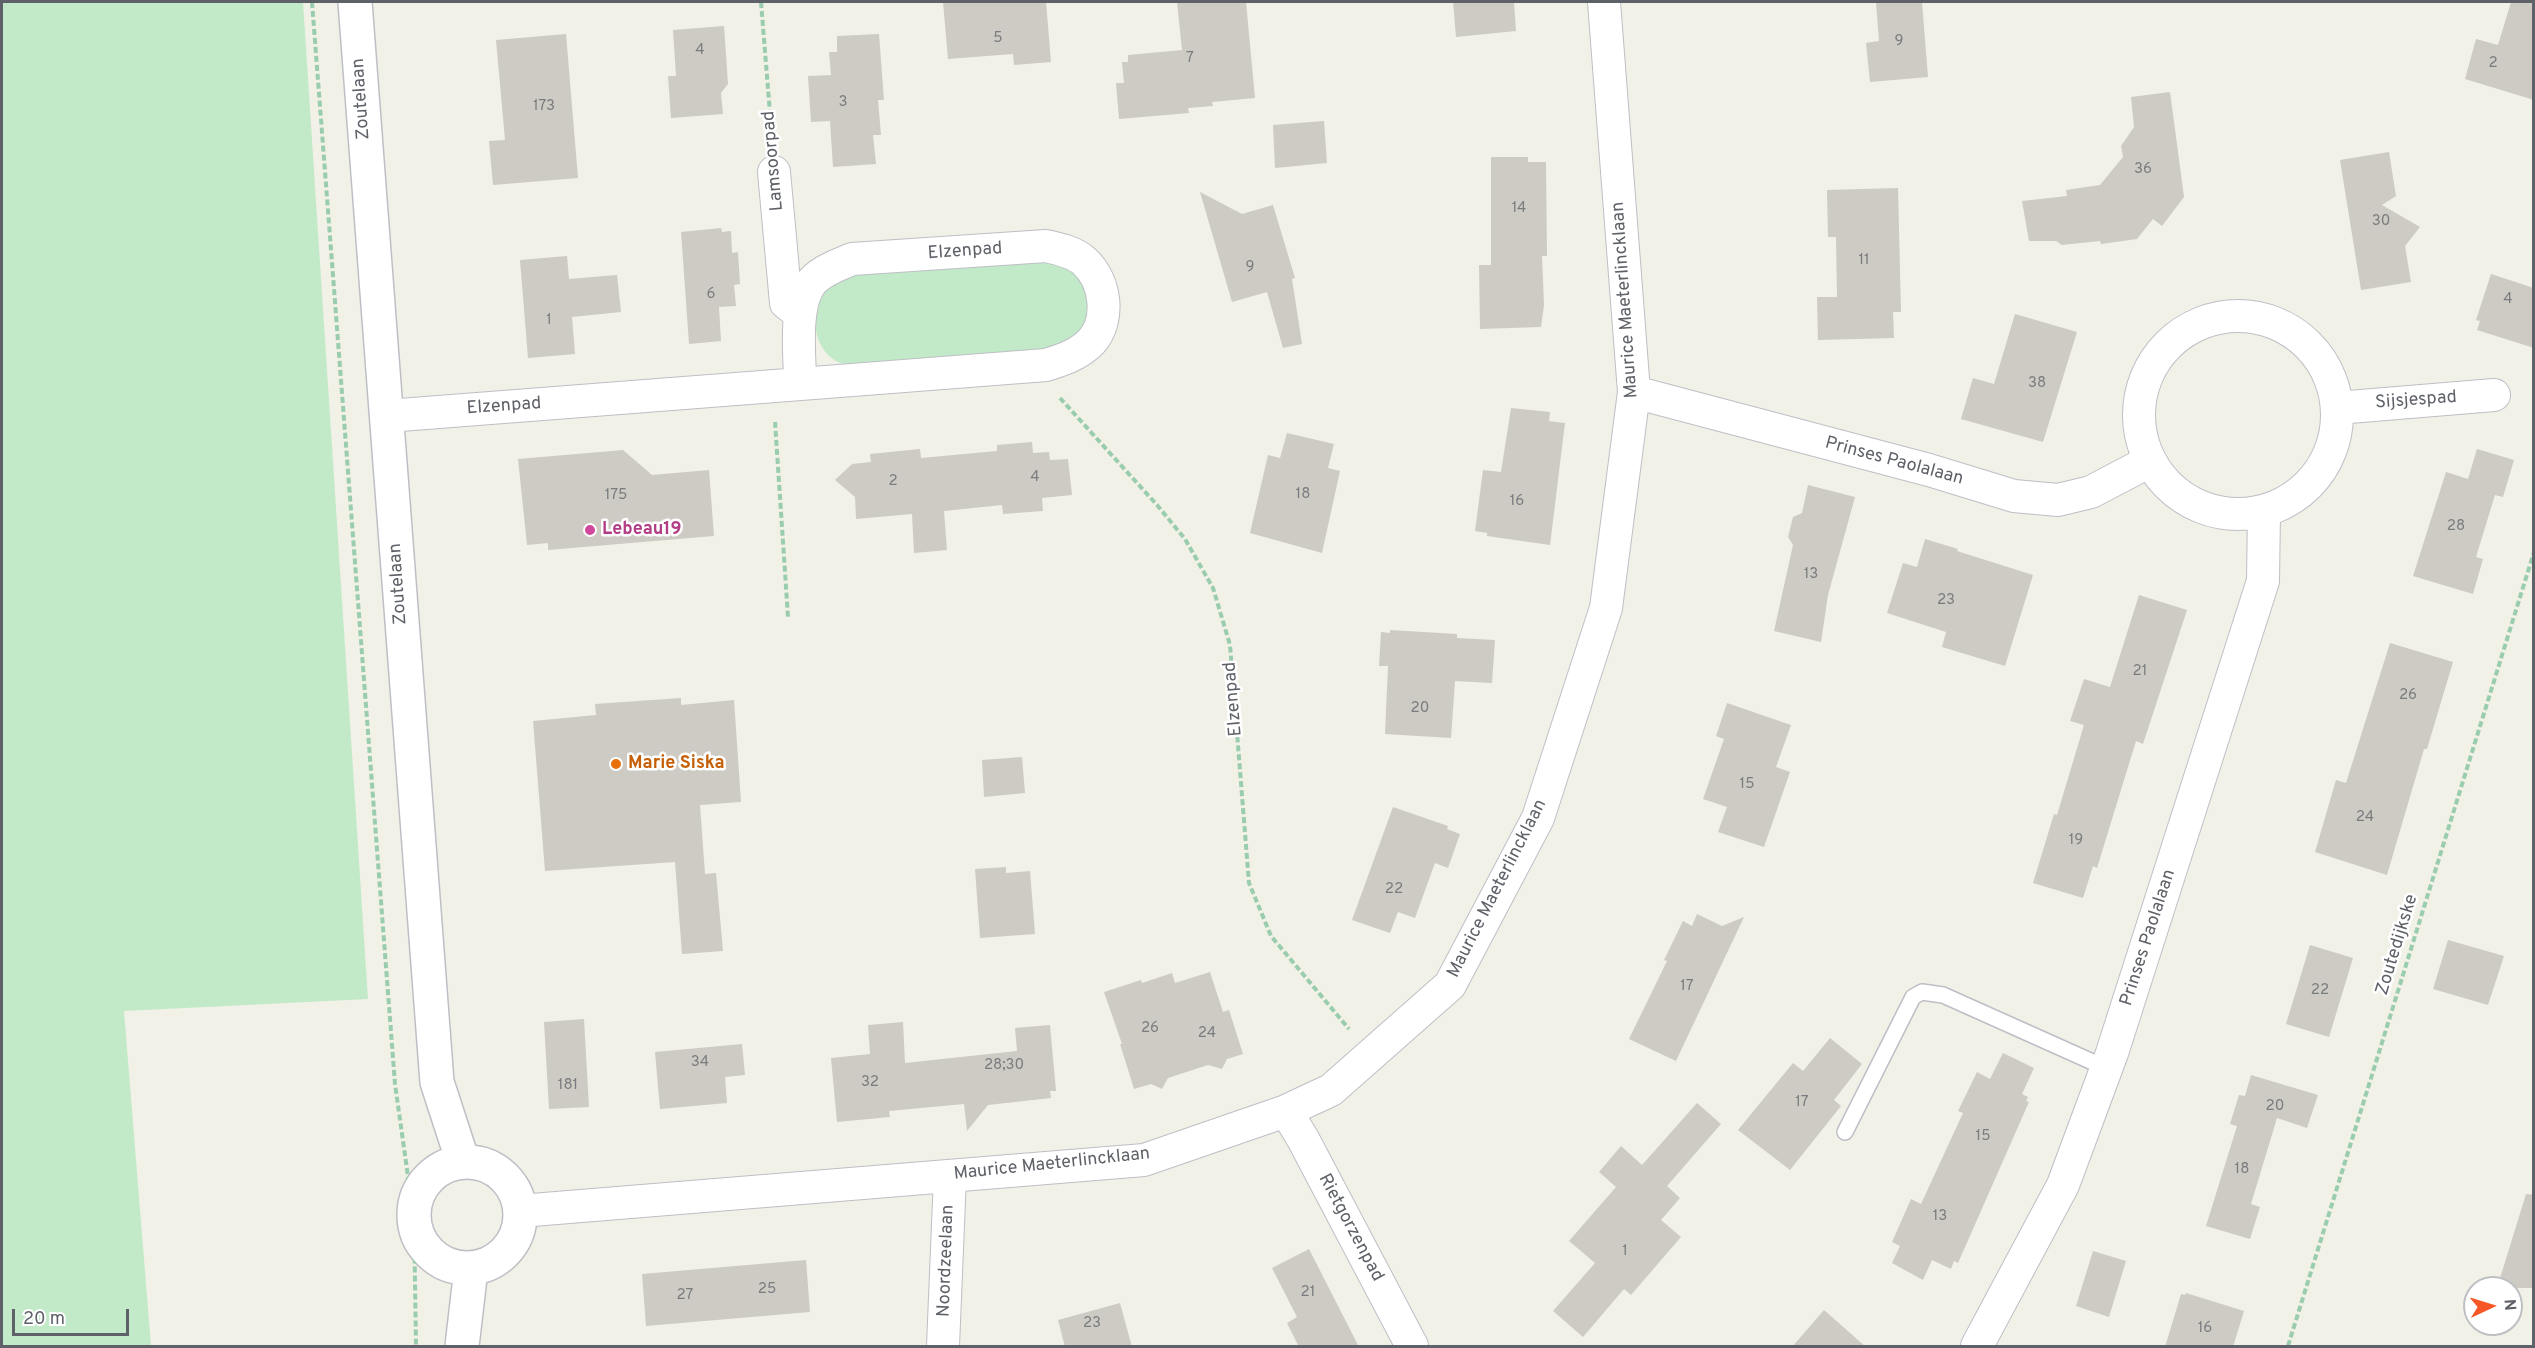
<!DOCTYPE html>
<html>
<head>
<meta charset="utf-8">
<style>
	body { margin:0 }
	#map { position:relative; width:2535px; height:1348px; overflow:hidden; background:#f1f1e7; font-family:Overpass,sans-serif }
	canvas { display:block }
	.frame { position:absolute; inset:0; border:3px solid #5e6168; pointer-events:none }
	.north { position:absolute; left:2463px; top:1276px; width:60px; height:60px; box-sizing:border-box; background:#fff; border:2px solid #bfc0c3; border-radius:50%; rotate:86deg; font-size:16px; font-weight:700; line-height:24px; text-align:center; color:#5e6168 }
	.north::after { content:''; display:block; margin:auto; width:21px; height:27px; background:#f75727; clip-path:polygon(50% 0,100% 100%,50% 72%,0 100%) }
	.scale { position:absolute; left:12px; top:1309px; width:117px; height:27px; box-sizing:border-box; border:3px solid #5e6168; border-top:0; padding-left:8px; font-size:18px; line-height:21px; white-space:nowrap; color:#5e6168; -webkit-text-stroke:4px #fff; paint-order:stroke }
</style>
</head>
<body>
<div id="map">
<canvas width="2535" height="1348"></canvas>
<div class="frame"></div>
<div class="north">N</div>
<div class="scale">20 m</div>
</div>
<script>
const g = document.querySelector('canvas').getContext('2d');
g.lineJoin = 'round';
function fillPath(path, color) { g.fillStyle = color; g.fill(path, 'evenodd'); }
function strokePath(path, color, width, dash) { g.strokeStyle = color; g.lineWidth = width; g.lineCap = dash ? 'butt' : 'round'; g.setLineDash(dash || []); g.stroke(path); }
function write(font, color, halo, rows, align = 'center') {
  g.font = font + ' Overpass,sans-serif'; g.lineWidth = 5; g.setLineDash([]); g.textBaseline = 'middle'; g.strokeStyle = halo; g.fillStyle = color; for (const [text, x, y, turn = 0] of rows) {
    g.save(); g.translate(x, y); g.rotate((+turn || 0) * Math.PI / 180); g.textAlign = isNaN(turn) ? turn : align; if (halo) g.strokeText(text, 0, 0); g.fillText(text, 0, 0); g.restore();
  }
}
const green = new Path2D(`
	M 2,2 L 303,2 L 368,999 L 124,1011 L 151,1346 L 2,1346 Z
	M 1046,259 L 1075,268 L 1092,300 L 1082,334 L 1054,351 L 857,367 C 851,365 843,365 838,362 C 810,348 808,304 830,284 C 836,279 845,276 851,272 Z`);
const building = new Path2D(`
	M 943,2 L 1046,2 L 1051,62 L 1014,65 L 1013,54 L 948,59 Z
	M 1177,2 L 1246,2 L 1255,98 L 1212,102 L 1213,106 L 1188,108 L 1189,113 L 1119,119 L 1116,83 L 1124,83 L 1122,62 L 1128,62 L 1128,55 L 1182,50 Z
	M 1453,2 L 1514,2 L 1516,31 L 1456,37 Z
	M 1876,2 L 1922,2 L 1928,77 L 1870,82 L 1866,43 L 1879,41 Z
	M 2511,2 L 2534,2 L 2534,100 L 2465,79 L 2476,39 L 2498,45 Z
	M 724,26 L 728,84 L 721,93 L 723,114 L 671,118 L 668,76 L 676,76 L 673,30 Z
	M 566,34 L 578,178 L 493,185 L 489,141 L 505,140 L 496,40 Z
	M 879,34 L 884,100 L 878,100 L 881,135 L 873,135 L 876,164 L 833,167 L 830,121 L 811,122 L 808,76 L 831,75 L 829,52 L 837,52 L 837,36 Z
	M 2170,92 L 2184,197 L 2162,226 L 2153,219 L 2137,239 L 2101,244 L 2100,241 L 2062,245 L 2056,241 L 2029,241 L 2022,201 L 2067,196 L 2066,190 L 2100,185 L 2123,157 L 2121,146 L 2134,127 L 2131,97 Z
	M 1324,121 L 1327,163 L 1275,168 L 1273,125 Z
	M 2389,152 L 2396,196 L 2382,205 L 2420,227 L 2405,246 L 2411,282 L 2361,290 L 2340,160 Z
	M 1491,157 L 1528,157 L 1528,162 L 1546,162 L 1547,256 L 1542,256 L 1544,305 L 1541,327 L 1480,329 L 1479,265 L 1491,265 Z
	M 1898,188 L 1901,312 L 1893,312 L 1894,338 L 1818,340 L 1817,297 L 1837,297 L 1836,237 L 1828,237 L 1827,190 Z
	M 1200,192 L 1242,214 L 1273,205 L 1295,278 L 1292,279 L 1302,344 L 1283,348 L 1267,292 L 1232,302 Z
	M 721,228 L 722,232 L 731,231 L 732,253 L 738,252 L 740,284 L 734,285 L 736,306 L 719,307 L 721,341 L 689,344 L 681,232 Z
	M 567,256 L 569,279 L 617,275 L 621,312 L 572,317 L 575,354 L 528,358 L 520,260 Z
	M 2491,274 L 2534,288 L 2534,348 L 2477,330 L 2480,321 L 2476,320 Z
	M 2015,314 L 2077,332 L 2043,442 L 1961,419 L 1973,378 L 1994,384 Z
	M 1511,408 L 1550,412 L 1549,421 L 1565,423 L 1550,545 L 1487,536 L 1487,533 L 1475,531 L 1483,470 L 1501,472 Z
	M 1287,433 L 1334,444 L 1328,468 L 1340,471 L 1322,553 L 1250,533 L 1268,455 L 1280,458 Z
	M 1032,442 L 1033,453 L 1049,452 L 1050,460 L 1068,459 L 1072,495 L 1042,498 L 1043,511 L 1003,514 L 1002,505 L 944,511 L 947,550 L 914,553 L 912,514 L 856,519 L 855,497 L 835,480 L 852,464 L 871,462 L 870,454 L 920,449 L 921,458 L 997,451 L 997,445 Z
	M 2477,449 L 2514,460 L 2503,497 L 2495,495 L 2476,557 L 2483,559 L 2473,594 L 2413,576 L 2446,472 L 2468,479 Z
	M 623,450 L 652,475 L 709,470 L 714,536 L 548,550 L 548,543 L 527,545 L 518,459 Z
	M 1808,485 L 1855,497 L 1828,595 L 1821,642 L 1774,631 L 1793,545 L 1788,537 L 1793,517 L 1802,513 Z
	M 1925,539 L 1958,549 L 1957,551 L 2033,575 L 2005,666 L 1942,647 L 1946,632 L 1887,613 L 1903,563 L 1917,567 Z
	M 2139,595 L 2187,610 L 2143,744 L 2136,741 L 2097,868 L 2093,866 L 2083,898 L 2033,883 L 2054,814 L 2057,815 L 2084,725 L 2070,721 L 2084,679 L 2110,687 Z
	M 1390,630 L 1457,634 L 1457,638 L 1495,640 L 1492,683 L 1455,681 L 1451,738 L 1385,734 L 1388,666 L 1379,666 L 1381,632 L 1390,633 Z
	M 2390,643 L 2453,662 L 2427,749 L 2424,749 L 2387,875 L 2315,852 L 2336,780 L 2346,783 Z
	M 681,698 L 681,705 L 734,700 L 741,802 L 700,805 L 705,874 L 716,873 L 723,951 L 682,954 L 675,862 L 545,871 L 533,721 L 596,715 L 595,704 Z
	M 1727,703 L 1791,725 L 1776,767 L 1790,772 L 1764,847 L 1718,832 L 1727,807 L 1703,799 L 1724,739 L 1716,736 Z
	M 1022,757 L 1025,793 L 984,797 L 982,760 Z
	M 1393,807 L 1448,826 L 1447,829 L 1460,834 L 1448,868 L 1435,863 L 1415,918 L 1398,912 L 1390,933 L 1352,920 Z
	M 1006,867 L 1006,873 L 1030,871 L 1035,934 L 980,938 L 975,869 Z
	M 1697,914 L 1722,926 L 1744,917 L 1676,1061 L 1629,1039 L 1667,961 L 1664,960 L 1683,921 L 1692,926 Z
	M 2448,940 L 2504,956 L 2488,1005 L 2433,989 Z
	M 2310,945 L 2353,958 L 2329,1037 L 2286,1024 Z
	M 1210,972 L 1223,1012 L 1229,1010 L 1243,1054 L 1227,1059 L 1222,1069 L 1208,1065 L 1168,1078 L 1162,1089 L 1151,1084 L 1134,1089 L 1120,1044 L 1122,1044 L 1104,992 L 1141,980 L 1142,983 L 1172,973 L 1175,983 Z
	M 584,1019 L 589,1107 L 549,1109 L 544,1022 Z
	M 903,1022 L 905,1063 L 1017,1051 L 1015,1028 L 1050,1025 L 1056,1091 L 1050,1091 L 1051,1098 L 988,1105 L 967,1131 L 964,1104 L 889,1111 L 890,1117 L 837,1122 L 831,1058 L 870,1054 L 868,1025 Z
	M 1830,1038 L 1862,1064 L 1834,1100 L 1841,1106 L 1790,1170 L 1738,1130 L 1793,1063 L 1803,1071 Z
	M 742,1044 L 745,1075 L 725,1077 L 727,1103 L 660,1109 L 655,1052 Z
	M 2003,1053 L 2034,1068 L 2022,1094 L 2028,1097 L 2026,1101 L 2029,1102 L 1958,1263 L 1954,1261 L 1951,1269 L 1932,1260 L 1923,1280 L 1892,1263 L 1900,1246 L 1892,1242 L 1911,1199 L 1921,1204 L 1963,1113 L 1958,1111 L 1977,1072 L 1990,1079 Z
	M 2251,1075 L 2318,1095 L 2307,1128 L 2277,1118 L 2251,1204 L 2260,1207 L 2250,1239 L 2206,1226 L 2237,1126 L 2230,1124 L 2239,1095 L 2245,1096 Z
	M 1697,1103 L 1721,1124 L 1667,1186 L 1680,1198 L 1661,1220 L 1681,1237 L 1631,1295 L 1624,1289 L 1583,1337 L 1553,1311 L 1595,1263 L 1569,1241 L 1616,1187 L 1599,1172 L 1621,1146 L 1642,1165 Z
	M 2526,1194 L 2534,1195 L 2534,1288 L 2497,1288 Z
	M 1309,1249 L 1359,1347 L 1299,1347 L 1287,1323 L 1297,1317 L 1272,1268 Z
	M 2093,1251 L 2126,1261 L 2109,1317 L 2076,1306 Z
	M 806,1260 L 810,1312 L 646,1326 L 642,1274 Z
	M 2186,1293 L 2244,1311 L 2233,1347 L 2165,1347 L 2181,1294 L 2185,1295 Z
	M 1120,1303 L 1132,1347 L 1065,1347 L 1058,1320 Z
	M 1824,1310 L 1866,1347 L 1792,1347 Z`);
const path = new Path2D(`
	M 312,2 L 395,1084 L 414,1219 L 416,1346
	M 761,2 L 772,138
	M 1060,398 L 1157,505 L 1185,539 L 1213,588 L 1230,645 L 1249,883 L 1271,936 L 1349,1029
	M 775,422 L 788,617
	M 2288,1346 L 2534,552`);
const service = new Path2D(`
	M 1845,1132 L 1913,997 L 1922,992 L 1943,995 L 2106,1068`);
const minor = new Path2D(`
	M 774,172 L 786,303 L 800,314
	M2139 415a99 99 0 1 1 198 0a99 99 0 1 1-198 0Z
	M 1634,392 L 1929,470 L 2014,496 L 2058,500 L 2091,492 L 2150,461
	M 2337,408 L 2494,395
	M 387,416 L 1046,365 C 1062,360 1078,355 1091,342 C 1111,320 1106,281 1084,261 C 1074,252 1059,249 1046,246 L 852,259 C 838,265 817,272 809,286 C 794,310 800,356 800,383
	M 1286,1111 L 1303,1139 L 1412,1346
	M 520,1211 L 1144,1160 L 1286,1111 L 1331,1090 L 1450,985 L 1538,818 L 1606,608 L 1634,392 L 1604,2
	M 943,1346 L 950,1176
	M 1977,1346 L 2063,1185 L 2112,1053 L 2263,581 L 2264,511`);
const tertiary = new Path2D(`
	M 355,2 L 437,1082 L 463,1162
	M414 1215a53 53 0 1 1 106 0a53 53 0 1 1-106 0Z
	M 462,1346 L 471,1269`);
const markers = [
	[590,530,6,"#d1479c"],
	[616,764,6,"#e8710a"]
];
const numberNames = [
	["5",998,39],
	["9",1899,42],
	["4",700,51],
	["7",1190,59],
	["2",2493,64],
	["3",843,103],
	["173",544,107],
	["36",2143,170],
	["14",1519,209],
	["30",2381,222],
	["11",1864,261],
	["9",1250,268],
	["6",711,295],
	["4",2508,300],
	["1",549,321],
	["38",2037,384],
	["4",1035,478],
	["2",893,482],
	["18",1303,495],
	["175",616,496],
	["16",1517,502],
	["28",2456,527],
	["13",1811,575],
	["23",1946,601],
	["21",2140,672],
	["26",2408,696],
	["20",1420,709],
	["15",1747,785],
	["24",2365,818],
	["19",2076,841],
	["22",1394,890],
	["17",1687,987],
	["22",2320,991],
	["26",1150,1029],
	["24",1207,1034],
	["34",700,1063],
	["28;30",1004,1066],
	["32",870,1083],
	["181",568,1086],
	["17",1802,1103],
	["20",2275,1107],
	["15",1983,1137],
	["18",2242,1170],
	["13",1940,1217],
	["1",1625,1252],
	["25",767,1290],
	["21",1308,1293],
	["27",685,1296],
	["23",1092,1324],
	["16",2205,1329]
];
const streetNames = [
	["Zoutelaan",362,99,-94],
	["Lamsoorpad",774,161,-95],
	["Elzenpad",965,252,-4],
	["Maurice Maeterlincklaan",1626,300,-94],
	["Sijsjespad",2416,401,-4],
	["Elzenpad",504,407,-4],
	["Prinses Paolalaan",1894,462,15],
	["Zoutelaan",399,584,-94],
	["Elzenpad",1234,699,-95],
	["Maurice Maeterlincklaan",1498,889,-63],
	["Prinses Paolalaan",2149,938,-72],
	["Zoutedijkske",2398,945,-73],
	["Maurice Maeterlincklaan",1052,1165,-6],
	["Rietgorzenpad",1350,1228,62],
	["Noordzeelaan",947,1261,-88]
];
const hotelNames = [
	["Lebeau19",602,530]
];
const foodNames = [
	["Marie Siska",628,764]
];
fillPath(green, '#c2eac8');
fillPath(building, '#cdcbc4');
strokePath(service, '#bebfc6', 18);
strokePath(minor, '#bebfc6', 34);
strokePath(tertiary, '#bebfc6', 36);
strokePath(path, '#9accb0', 4, [6, 3]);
strokePath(service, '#fff', 15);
strokePath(minor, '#fff', 32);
strokePath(tertiary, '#fff', 33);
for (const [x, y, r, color] of markers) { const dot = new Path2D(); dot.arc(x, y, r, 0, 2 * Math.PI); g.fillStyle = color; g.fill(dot); strokePath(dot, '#fff', 2); }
write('15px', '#7a7c7f', null, numberNames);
write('18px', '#5e6168', '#fff', streetNames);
write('bold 18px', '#b23c85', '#fff', hotelNames, 'left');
write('bold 18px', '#c56008', '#fff', foodNames, 'left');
</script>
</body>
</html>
